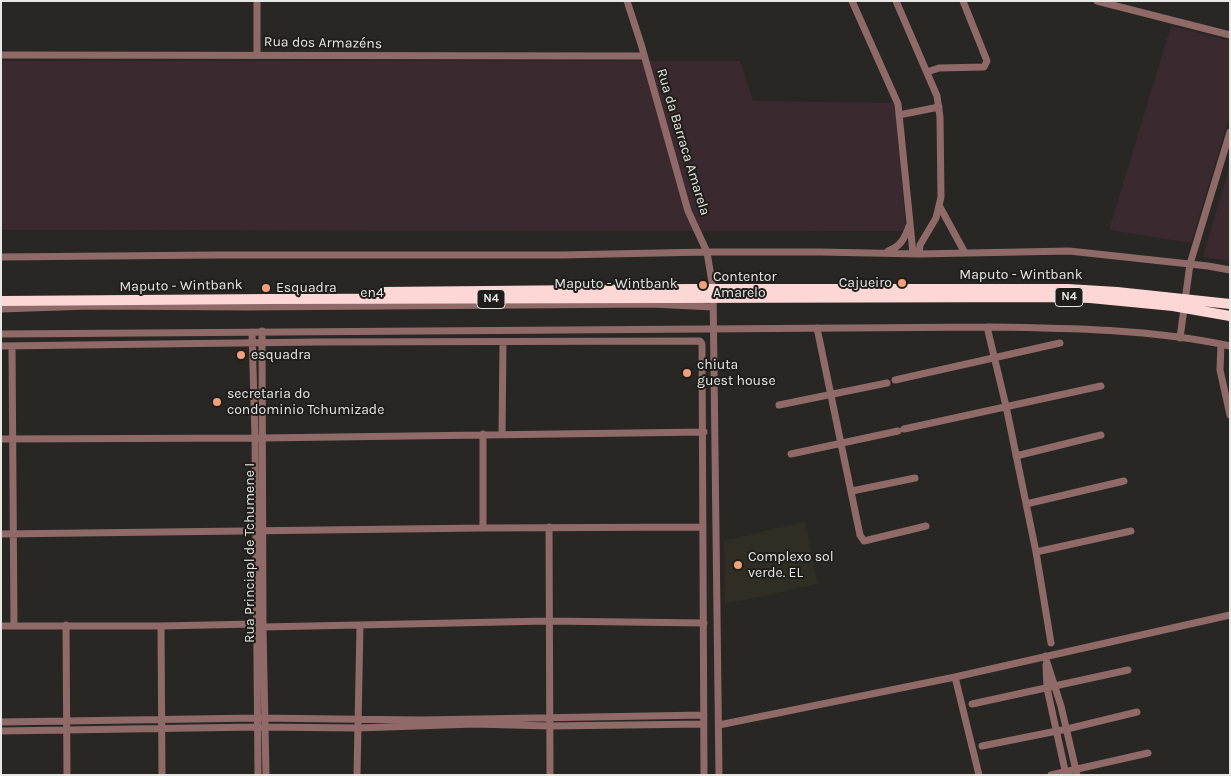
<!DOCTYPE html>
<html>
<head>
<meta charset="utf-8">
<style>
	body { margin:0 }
	#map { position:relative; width:1231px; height:776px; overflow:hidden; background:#282724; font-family:Karla,sans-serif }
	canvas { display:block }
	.frame { position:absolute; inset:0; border:2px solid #e7e7e4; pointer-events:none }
</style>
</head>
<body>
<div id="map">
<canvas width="1231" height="776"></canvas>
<div class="frame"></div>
</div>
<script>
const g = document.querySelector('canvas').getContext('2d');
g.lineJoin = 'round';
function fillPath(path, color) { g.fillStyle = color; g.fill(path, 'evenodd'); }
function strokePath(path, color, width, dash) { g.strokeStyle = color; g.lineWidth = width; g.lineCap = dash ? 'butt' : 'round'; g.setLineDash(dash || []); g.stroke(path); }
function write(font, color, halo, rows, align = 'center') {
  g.font = font + ' Karla,sans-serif'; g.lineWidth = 4; g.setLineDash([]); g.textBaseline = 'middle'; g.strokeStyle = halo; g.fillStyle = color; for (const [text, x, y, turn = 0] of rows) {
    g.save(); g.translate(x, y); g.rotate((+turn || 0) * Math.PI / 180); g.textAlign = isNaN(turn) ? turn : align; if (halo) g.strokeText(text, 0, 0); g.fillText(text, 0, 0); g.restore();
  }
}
const built = new Path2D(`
	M 805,521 L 818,584 L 725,604 L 724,541 Z`);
const industrial = new Path2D(`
	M 1171,26 L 1230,41 L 1230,114 L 1191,243 L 1109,230 Z
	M 1,61 L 740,61 L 753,101 L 895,103 L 906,231 L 1,230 Z
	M 1230,164 L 1230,261 L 1203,257 Z`);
const minor = new Path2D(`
	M 257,1 L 257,55
	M 627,1 L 641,44 L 688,211 L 707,252 L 713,289 L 719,775
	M 852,1 L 898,104 L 913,253
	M 896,1 L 937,96 L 940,117 L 941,197 L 936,218 L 920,245 L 919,254
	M 1097,1 L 1230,35
	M 1,55 L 644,56
	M 927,72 L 939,68 L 984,67 L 987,61 L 963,1
	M 899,115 L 939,107
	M 940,207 L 965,253
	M 888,251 C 900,247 905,238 909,226
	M 1,257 L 216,255 L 561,255 L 707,252 L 820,252 L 919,254 L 1069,251 L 1208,266 L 1230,270
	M 1,309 L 89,306 L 249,307 L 652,304 L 713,307
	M 987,327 L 1006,406 L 1036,552 L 1051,643
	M 817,328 L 860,535 L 864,541 L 926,526
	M 262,331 L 263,627 L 266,775
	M 252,332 L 255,438 L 258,775
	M 1,334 L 987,327 C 1066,328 1152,329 1230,346
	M 1180,338 L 1190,264 L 1230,132
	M 1221,344 L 1220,370 L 1230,415
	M 1,346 L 316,342 L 700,341 L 702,344 L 704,775
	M 12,346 L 14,626
	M 895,380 L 1060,343
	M 779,405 L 887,383
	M 904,429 L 1101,386
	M 483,434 L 483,528
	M 502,434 L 503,343
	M 1,439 L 262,438 L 704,432
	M 791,454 L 898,431
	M 1016,456 L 1101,435
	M 852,491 L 915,478
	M 1026,504 L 1124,481
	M 549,527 L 550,775
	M 1,534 L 483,528 L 703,527
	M 1036,552 L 1131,531
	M 66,625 L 67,775
	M 1,626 L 161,626 L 254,624 L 263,627 L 548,621 L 704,623
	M 161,626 L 162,775
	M 1045,656 L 1061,706 L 1077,775
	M 1046,665 L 1047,688 L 1066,775
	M 955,677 L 979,775
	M 972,704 L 1128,670
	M 1,722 L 257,718 L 421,720 L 704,715
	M 719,725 L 955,677 L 1230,615
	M 1,731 L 257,727 L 358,728 L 474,724 L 550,726 L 704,724
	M 982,746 L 1067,729 L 1137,712
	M 357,775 L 360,626
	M 1051,775 L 1148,753`);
const highway = new Path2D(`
	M 382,292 L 690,289 L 1068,289 L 1117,292 L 1230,304
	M 1,301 L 268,299 L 1068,297 L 1090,298 L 1173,306 L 1230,316`);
const markers = [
	[902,283,5,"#f1a27b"],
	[703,285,5,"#f1a27b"],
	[266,288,5,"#f1a27b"],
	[241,355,5,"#f1a27b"],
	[687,373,5,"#f1a27b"],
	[217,402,5,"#f1a27b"],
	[738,565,5,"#f1a27b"]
];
const shields = [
	[1069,297,28],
	[491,299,28]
];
const shieldNames = [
	["N4",1069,297],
	["N4",491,299]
];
const streetNames = [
	["Rua dos Armazéns",323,43,1],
	["Rua da Barraca Amarela",683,142,73],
	["Maputo - Wintbank",1021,275],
	["Maputo - Wintbank",616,284],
	["Maputo - Wintbank",181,286,-1],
	["en4",372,293],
	["Rua Princiapl de Tchumene I",250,553,-90]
];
const poiNames = [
	["Contentor",713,277],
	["Amarelo",713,293],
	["Cajueiro",892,283,"right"],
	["Esquadra",276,288],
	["esquadra",251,355],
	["chiuta",697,365],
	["guest house",697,381],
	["secretaria do",227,394],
	["condominio Tchumizade",227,410],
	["Complexo sol",748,557],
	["verde. EL",748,573]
];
fillPath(built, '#302e24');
fillPath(industrial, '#3b2930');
strokePath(minor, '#8f6a68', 7);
strokePath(highway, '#fdd7d5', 10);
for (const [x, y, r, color] of markers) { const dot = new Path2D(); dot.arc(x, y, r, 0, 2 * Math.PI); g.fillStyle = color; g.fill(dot); strokePath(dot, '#1f1e1a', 2); }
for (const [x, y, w] of shields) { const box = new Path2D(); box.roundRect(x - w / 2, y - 9.5, w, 19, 4); g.fillStyle = '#1f1e1a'; g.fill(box); strokePath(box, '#e7e7e4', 1); }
write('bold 12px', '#e7e7e4', null, shieldNames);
write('14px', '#e7e7e4', '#1f1e1a', streetNames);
write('14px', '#e7e7e4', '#1f1e1a', poiNames, 'left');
</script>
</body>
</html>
